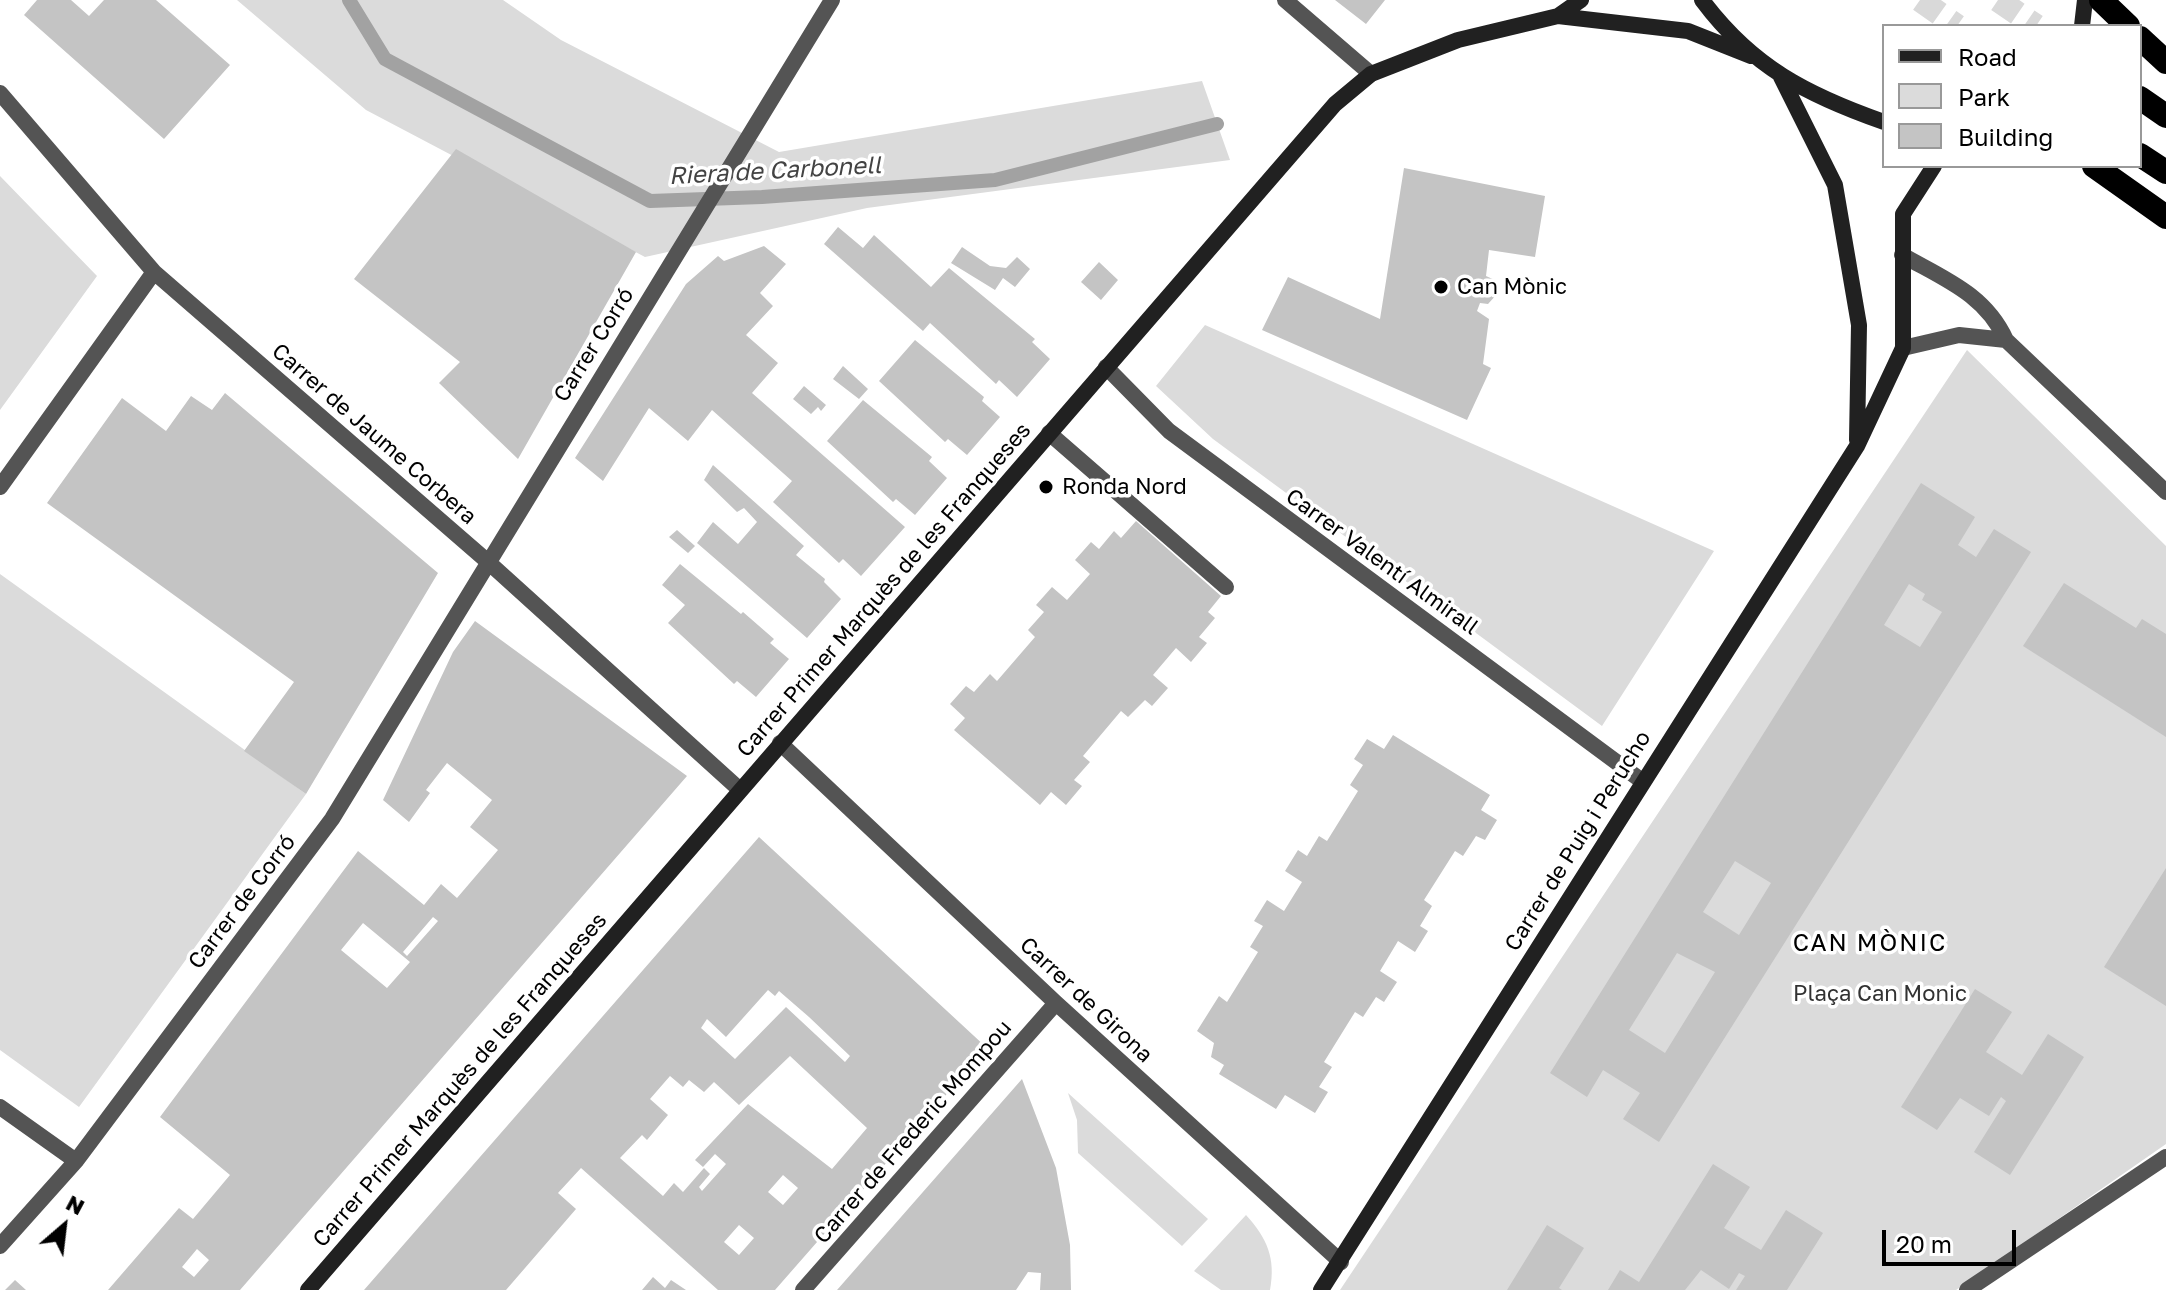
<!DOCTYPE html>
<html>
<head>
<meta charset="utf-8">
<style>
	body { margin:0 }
	#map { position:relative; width:2166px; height:1290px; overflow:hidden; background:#fff; font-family:"Golos Text",sans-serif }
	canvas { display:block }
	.legend { position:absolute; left:1882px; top:24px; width:260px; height:144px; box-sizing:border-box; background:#fff; border:2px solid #999; margin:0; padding:10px 14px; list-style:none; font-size:24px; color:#000 }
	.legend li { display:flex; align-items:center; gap:16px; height:40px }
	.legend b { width:40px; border:2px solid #999 }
	.north { position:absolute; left:24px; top:1186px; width:80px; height:80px; -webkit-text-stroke:6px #fff; paint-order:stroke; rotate:28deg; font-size:22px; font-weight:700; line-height:32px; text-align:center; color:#000 }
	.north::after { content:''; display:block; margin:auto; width:28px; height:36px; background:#000; clip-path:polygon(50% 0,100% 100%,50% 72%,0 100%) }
	.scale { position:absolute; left:1882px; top:1230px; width:134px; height:36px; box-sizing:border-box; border:4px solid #000; border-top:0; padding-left:10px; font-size:24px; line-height:28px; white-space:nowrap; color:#000; -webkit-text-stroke:6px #fff; paint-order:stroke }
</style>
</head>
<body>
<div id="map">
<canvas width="2166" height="1290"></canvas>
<ul class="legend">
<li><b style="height:10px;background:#212121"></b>Road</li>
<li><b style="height:22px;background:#dbdbdb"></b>Park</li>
<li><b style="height:22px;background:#c4c4c4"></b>Building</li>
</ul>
<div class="north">N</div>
<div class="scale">20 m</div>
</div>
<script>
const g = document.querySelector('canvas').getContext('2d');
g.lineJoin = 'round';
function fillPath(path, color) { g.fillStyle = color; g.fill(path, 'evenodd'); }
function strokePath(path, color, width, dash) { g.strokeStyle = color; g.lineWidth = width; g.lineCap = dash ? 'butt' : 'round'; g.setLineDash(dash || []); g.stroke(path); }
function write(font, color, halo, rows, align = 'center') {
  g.font = font + ' "Golos Text",sans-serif'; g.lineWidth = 7; g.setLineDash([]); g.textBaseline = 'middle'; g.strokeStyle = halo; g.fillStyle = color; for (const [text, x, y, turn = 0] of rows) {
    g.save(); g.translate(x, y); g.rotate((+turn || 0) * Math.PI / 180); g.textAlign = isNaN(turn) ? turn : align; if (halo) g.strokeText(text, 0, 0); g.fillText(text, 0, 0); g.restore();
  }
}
const green = new Path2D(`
	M 237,0 L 503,0 L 561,40 L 779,152 L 1202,81 L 1230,160 L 867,208 L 645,257 L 366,110 Z
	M 0,176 L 97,276 L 0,410 Z
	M 1205,325 L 1714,551 L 1602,726 L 1213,439 L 1156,386 Z
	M 1967,350 L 2166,546 L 2166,1144 L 1956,1290 L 1340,1290 Z
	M 0,574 L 306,794 L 79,1107 L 0,1050 Z
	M 1068,1093 L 1208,1219 L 1182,1246 L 1078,1153 L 1077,1120 Z
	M 1246,1215 C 1267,1238 1276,1258 1270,1290 L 1221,1290 L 1194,1271 Z`);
const stream = new Path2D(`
	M 349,0 L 385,59 L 650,201 L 762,197 L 995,180 L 1217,124`);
const building = new Path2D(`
	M 37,0 L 71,0 L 89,16 L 104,0 L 156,0 L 230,65 L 164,139 L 24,15 Z
	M 1335,0 L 1385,0 L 1366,24 Z
	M 456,149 L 636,252 L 518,459 L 439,383 L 460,362 L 354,279 Z
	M 1404,168 L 1545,196 L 1535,257 L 1489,250 L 1486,276 L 1497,281 L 1497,294 L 1488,304 L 1480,303 L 1477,311 L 1489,319 L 1483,364 L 1491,368 L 1467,420 L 1262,330 L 1288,277 L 1380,319 Z
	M 838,227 L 863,248 L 874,235 L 931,287 L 949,268 L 1035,339 L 1032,342 L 1050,359 L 1017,397 L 999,380 L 996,384 L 930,323 L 923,331 L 824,244 Z
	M 764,246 L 786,264 L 760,293 L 773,306 L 746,335 L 778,363 L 752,393 L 905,527 L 861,576 L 843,559 L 839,563 L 773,502 L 792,481 L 712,410 L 688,441 L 649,408 L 603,481 L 575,458 L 686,284 L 718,256 L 724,261 Z
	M 962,247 L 990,266 L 1006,268 L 1017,257 L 1030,269 L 1015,287 L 1003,278 L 995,290 L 951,263 Z
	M 1099,262 L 1118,280 L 1101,300 L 1081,282 Z
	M 915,340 L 984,397 L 982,401 L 1000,417 L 967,455 L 948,439 L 945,442 L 879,381 Z
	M 843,366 L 868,389 L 859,399 L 833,379 Z
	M 804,386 L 826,405 L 821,411 L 818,407 L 811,414 L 793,399 Z
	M 225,393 L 438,573 L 306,794 L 244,751 L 294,682 L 47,503 L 122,398 L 166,431 L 191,396 L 212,410 Z
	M 863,400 L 932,457 L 929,461 L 947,478 L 915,515 L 896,499 L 893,502 L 827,441 Z
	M 713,465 L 804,546 L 796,555 L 825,579 L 824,582 L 841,599 L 807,638 L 697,543 L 713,522 L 738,544 L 757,522 L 744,508 L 737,512 L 704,480 Z
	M 1921,483 L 1975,517 L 1958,545 L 1976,557 L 1994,529 L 2031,552 L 1659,1142 L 1623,1119 L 1640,1093 L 1603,1070 L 1587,1097 L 1550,1073 ZM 1909,584 L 1925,594 L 1922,600 L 1942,612 L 1920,647 L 1884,625 ZM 1735,861 L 1771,883 L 1739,935 L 1703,912 ZM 1677,953 L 1715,972 L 1665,1053 L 1629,1030 Z
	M 1136,521 L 1221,596 L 1208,612 L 1215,618 L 1199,637 L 1207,643 L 1191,662 L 1176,648 L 1153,675 L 1168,688 L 1152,706 L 1145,700 L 1128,717 L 1121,711 L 1083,756 L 1090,762 L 1074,780 L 1082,786 L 1066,805 L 1051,792 L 1040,805 L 954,730 L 965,718 L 950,704 L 966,686 L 974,692 L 990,674 L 997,681 L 1035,637 L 1028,630 L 1044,612 L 1036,605 L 1052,587 L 1067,600 L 1090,574 L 1075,560 L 1091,542 L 1099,549 L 1114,531 L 1121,538 Z
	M 677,530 L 695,546 L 688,553 L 669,537 Z
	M 680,564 L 741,614 L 743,612 L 774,639 L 770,643 L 789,659 L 756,697 L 737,681 L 734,684 L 668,623 L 685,605 L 662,585 Z
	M 2064,583 L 2136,628 L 2142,619 L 2166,634 L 2166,737 L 2023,646 Z
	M 475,621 L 687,776 L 240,1290 L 108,1290 L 179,1208 L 193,1219 L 230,1175 L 160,1117 L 358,851 L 424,905 L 441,884 L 457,898 L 498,850 L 470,827 L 492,800 L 447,763 L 426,790 L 430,793 L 409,822 L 383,800 L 453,652 ZM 433,917 L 438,921 L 407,956 L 403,952 ZM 363,923 L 410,962 L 387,988 L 341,950 ZM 197,1249 L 209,1260 L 194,1277 L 182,1267 Z
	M 1393,735 L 1490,795 L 1481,810 L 1497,820 L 1485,840 L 1476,836 L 1463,856 L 1455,851 L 1424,900 L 1432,906 L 1420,926 L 1428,931 L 1415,952 L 1398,941 L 1380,971 L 1397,982 L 1384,1002 L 1376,997 L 1363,1017 L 1355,1012 L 1324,1062 L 1332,1067 L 1319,1087 L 1328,1092 L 1315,1113 L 1285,1095 L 1276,1109 L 1219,1074 L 1224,1065 L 1211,1057 L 1214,1043 L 1197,1031 L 1219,996 L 1227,1002 L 1258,952 L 1250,947 L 1263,926 L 1254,921 L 1267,900 L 1284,911 L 1302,882 L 1285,871 L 1298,850 L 1307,856 L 1319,836 L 1327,841 L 1358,791 L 1350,785 L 1363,765 L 1354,759 L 1367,739 L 1384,749 Z
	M 759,837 L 987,1048 L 775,1290 L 718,1290 L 581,1168 L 558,1193 L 576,1209 L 506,1290 L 364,1290 ZM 768,990 L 775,996 L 779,991 L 809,1017 L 850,1056 L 845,1062 L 786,1007 L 735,1059 L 701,1028 L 707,1019 L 726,1037 ZM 790,1056 L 867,1128 L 832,1169 L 748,1104 L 695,1160 L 703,1167 L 715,1154 L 726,1164 L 702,1191 L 699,1187 L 710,1174 L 704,1168 L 683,1192 L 674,1183 L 663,1196 L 620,1158 L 642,1135 L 647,1140 L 668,1115 L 650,1099 L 670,1076 L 683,1087 L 689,1080 L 704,1092 L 714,1082 L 739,1105 ZM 783,1175 L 798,1188 L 783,1205 L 768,1192 ZM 739,1225 L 754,1238 L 739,1255 L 724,1242 Z
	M 2166,868 L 2166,1006 L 2104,967 Z
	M 1975,989 L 2012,1012 L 1986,1052 L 2022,1075 L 2048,1034 L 2084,1057 L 2010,1175 L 1974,1152 L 2006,1101 L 2001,1097 L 1989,1116 L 1960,1098 L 1937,1130 L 1901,1107 Z
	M 1022,1079 L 1056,1168 L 1070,1245 L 1071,1290 L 1040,1290 L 1041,1273 L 1028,1272 L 1016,1290 L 837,1290 Z
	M 1713,1164 L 1750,1187 L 1724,1228 L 1761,1250 L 1786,1210 L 1823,1233 L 1787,1290 L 1736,1290 L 1745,1276 L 1739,1273 L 1729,1289 L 1701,1270 L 1685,1290 L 1608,1290 L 1620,1270 L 1639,1282 Z
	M 1547,1225 L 1584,1248 L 1559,1288 L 1562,1290 L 1507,1290 Z
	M 653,1277 L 665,1288 L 671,1280 L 686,1290 L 642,1290 Z
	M 15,1280 L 26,1290 L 5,1290 Z`);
const highwayTunnel = new Path2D(`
	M 1920,0 L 1957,26
	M 1998,0 L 2036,26`);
const lane = new Path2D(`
	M 1049,433 L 1226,587`);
const street = new Path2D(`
	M 1285,0 L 1371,74
	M 0,93 L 154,272 L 487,561 L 739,789
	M 1902,255 C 1944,279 1985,294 2006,340 L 2166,492
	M 1903,348 L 1959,335 L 2006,340
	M 1106,367 L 1169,431 L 1642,781
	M 0,487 L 154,272
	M 780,743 L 1056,1003 L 1341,1262
	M 0,1107 L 76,1161
	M 0,1246 L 76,1161 L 332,819 L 832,0
	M 803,1290 L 1056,1003
	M 1967,1290 L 2166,1157`);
const secondary = new Path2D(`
	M 1702,0 C 1752,67 1807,95 1884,122
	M 1558,16 L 1581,0
	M 2082,26 L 2085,0
	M 1781,77 L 1835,185 L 1859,325 L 1857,440
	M 308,1290 L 1335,104 L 1371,74 L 1458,40 L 1558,16 L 1688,31 L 1751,56
	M 1321,1290 L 1857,446 L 1903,348 L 1903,214 L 1934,166`);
const highway = new Path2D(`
	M 2101,0 L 2128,26
	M 2140,38 L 2166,62
	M 2140,98 L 2166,116
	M 2140,155 L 2166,172
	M 2094,166 L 2166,217`);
const markers = [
	[1441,287,8,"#000"],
	[1046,487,8,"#000"]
];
const poiNames = [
	["Can Mònic",1457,287],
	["Ronda Nord",1062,487]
];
const streetNames = [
	["Carrer Corró",594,345,-58],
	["Carrer de Jaume Corbera",374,434,41],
	["Carrer Valentí Almirall",1382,562,36],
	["Carrer Primer Marquès de les Franqueses",884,590,-49],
	["Carrer de Puig i Perucho",1578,841,-58],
	["Carrer de Corró",242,902,-53],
	["Carrer de Girona",1086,1000,43],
	["Carrer Primer Marquès de les Franqueses",460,1080,-49],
	["Carrer de Frederic Mompou",913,1132,-49]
];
const parkNames = [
	["Plaça Can Monic",1880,994]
];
const waterNames = [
	["Riera de Carbonell",775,171,-3]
];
const neighbourhoodNames = [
	["CAN MÒNIC",1870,943]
];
fillPath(green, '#dbdbdb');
strokePath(stream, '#a2a2a2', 14);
fillPath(building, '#c4c4c4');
strokePath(highwayTunnel, '#d9d9d9', 24, [24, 12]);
strokePath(lane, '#545454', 16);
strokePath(street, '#545454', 16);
strokePath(secondary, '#212121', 16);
strokePath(highway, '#000', 24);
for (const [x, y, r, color] of markers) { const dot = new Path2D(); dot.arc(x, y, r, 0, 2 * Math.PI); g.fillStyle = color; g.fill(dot); strokePath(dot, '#fff', 3); }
write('22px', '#000', '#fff', poiNames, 'left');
write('22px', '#000', '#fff', streetNames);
write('22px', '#323232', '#fff', parkNames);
write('italic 24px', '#434343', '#fff', waterNames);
g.letterSpacing = '2px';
write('24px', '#000', '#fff', neighbourhoodNames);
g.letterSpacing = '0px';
</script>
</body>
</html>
